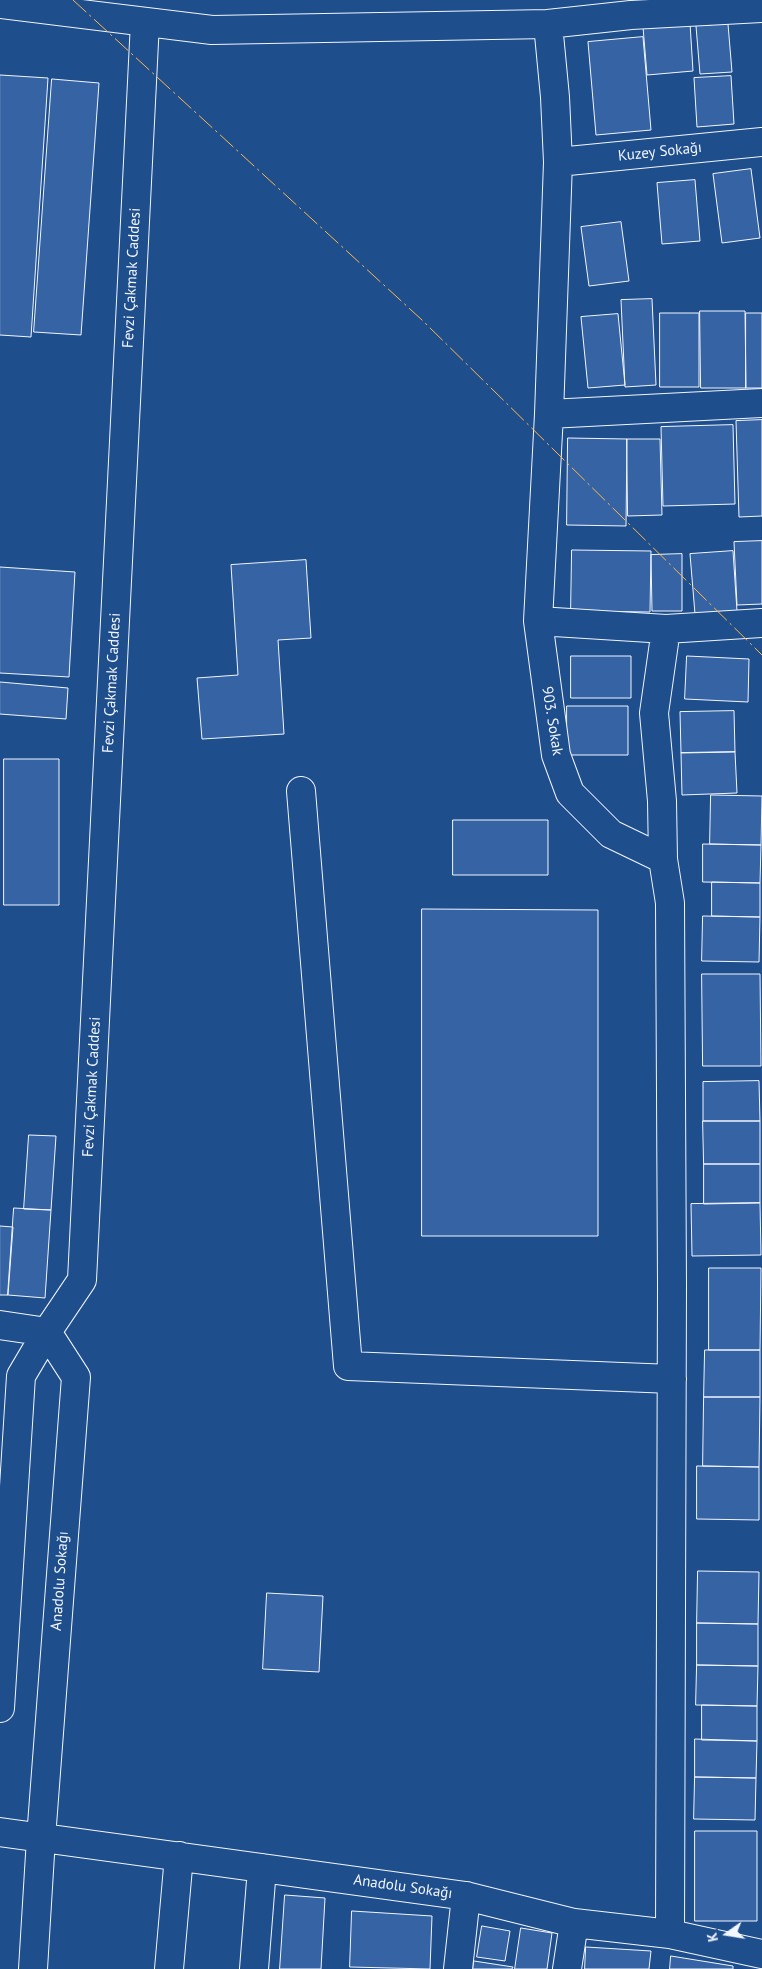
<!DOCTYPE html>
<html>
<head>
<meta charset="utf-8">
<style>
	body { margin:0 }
	#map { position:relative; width:762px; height:1969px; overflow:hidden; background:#1f4e8c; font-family:"PT Sans",sans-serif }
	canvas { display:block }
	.north { position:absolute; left:702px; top:1909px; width:50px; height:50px; -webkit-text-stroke:4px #1f4e8c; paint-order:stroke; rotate:257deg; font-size:14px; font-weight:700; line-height:20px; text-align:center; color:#f2f6ff }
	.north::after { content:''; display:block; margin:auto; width:18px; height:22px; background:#f2f6ff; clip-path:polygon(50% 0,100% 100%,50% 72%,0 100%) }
</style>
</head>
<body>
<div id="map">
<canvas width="762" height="1969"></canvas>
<div class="north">K</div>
</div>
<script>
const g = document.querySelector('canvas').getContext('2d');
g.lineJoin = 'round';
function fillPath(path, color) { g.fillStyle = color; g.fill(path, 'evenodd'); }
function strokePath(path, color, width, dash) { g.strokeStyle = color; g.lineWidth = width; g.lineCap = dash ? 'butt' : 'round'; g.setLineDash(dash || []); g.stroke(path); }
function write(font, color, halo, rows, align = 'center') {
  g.font = font + ' "PT Sans",sans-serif'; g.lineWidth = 4; g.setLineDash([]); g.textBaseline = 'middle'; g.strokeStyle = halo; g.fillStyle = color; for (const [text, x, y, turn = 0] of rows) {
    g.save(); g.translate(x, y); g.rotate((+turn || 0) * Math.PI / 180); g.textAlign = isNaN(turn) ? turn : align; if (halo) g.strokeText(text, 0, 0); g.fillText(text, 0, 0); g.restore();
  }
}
const building = new Path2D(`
	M 690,23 L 693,71 L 647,75 L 643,27 Z
	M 728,24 L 732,72 L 700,74 L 696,26 Z
	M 643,37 L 651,130 L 596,135 L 588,42 Z
	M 0,75 L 48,78 L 31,337 L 0,335 Z
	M 731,76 L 734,124 L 697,127 L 694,78 Z
	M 52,79 L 99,83 L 81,335 L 34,332 Z
	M 751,169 L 760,238 L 722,243 L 713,174 Z
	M 695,180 L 700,241 L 662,244 L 657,183 Z
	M 621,222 L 629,281 L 589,286 L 581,227 Z
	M 652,299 L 656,385 L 625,387 L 621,300 Z
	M 700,311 L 745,311 L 746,388 L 701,388 Z
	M 660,313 L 699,313 L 699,387 L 660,387 Z
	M 746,313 L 762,313 L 762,388 L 746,388 Z
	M 618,314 L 625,385 L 588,388 L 581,317 Z
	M 762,420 L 762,516 L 739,517 L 736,421 Z
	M 733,425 L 735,504 L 663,506 L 661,427 Z
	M 568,438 L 627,439 L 626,526 L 567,525 Z
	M 627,439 L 660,439 L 662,515 L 628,516 Z
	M 762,541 L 762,604 L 737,605 L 734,542 Z
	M 572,550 L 651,551 L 650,612 L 571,611 Z
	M 733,551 L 737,611 L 695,614 L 690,554 Z
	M 682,554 L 682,611 L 652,611 L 651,555 Z
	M 306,560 L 311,638 L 278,640 L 284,734 L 202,739 L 197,678 L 238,675 L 231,565 Z
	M 0,567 L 75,572 L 69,677 L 0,673 Z
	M 571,656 L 631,656 L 631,698 L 571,698 Z
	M 687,656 L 749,659 L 748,702 L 685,699 Z
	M 0,682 L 68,688 L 66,719 L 0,714 Z
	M 567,706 L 628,706 L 628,755 L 567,755 Z
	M 734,711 L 735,752 L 681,753 L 680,712 Z
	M 735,752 L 737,793 L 682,795 L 681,753 Z
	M 4,759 L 59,759 L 59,905 L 4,905 Z
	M 711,795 L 762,796 L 761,845 L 710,844 Z
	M 453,820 L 548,820 L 548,875 L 453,875 Z
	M 703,844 L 761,845 L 760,883 L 703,882 Z
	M 712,882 L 760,883 L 760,917 L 712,916 Z
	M 422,909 L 598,910 L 598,1236 L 422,1236 Z
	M 703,916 L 760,917 L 759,962 L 702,961 Z
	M 702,974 L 760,974 L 761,1066 L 703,1066 Z
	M 759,1081 L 760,1121 L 703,1121 L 703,1082 Z
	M 703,1121 L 760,1121 L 760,1164 L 704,1164 Z
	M 29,1135 L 56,1136 L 51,1210 L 24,1209 Z
	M 704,1164 L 760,1164 L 760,1203 L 704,1204 Z
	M 760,1203 L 761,1255 L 692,1256 L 691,1204 Z
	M 14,1208 L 51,1210 L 45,1298 L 8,1295 Z
	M 0,1226 L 13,1227 L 8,1295 L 0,1295 Z
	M 709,1268 L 761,1268 L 760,1350 L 709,1350 Z
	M 705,1350 L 760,1350 L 760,1397 L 704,1397 Z
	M 704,1397 L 760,1397 L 759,1467 L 703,1466 Z
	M 697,1466 L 759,1467 L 759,1520 L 697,1519 Z
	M 698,1571 L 759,1572 L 758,1624 L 697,1623 Z
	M 267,1593 L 323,1596 L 319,1672 L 263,1669 Z
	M 697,1623 L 758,1624 L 758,1666 L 697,1665 Z
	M 697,1665 L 758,1666 L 757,1706 L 696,1705 Z
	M 702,1705 L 757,1706 L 757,1741 L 702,1740 Z
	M 695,1739 L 757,1741 L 756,1778 L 695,1777 Z
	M 695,1777 L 756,1778 L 755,1820 L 694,1819 Z
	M 695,1831 L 757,1831 L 757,1921 L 695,1921 Z
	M 285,1895 L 325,1898 L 321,1969 L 280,1969 Z
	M 352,1911 L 432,1916 L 430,1969 L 350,1967 Z
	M 482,1926 L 510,1931 L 505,1961 L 477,1957 Z
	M 521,1928 L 552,1933 L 547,1969 L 515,1969 Z
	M 586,1947 L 651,1951 L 649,1969 L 585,1969 Z
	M 671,1956 L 733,1966 L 733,1969 L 670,1969 Z
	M 474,1961 L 513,1967 L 512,1969 L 473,1969 Z`);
const minor = new Path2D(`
	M 0,4 L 212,30 L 548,24 L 555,97 L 558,162 L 549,414 L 538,621 L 556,755 L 570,793 L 611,834 L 663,859
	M 548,24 L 631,15 L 762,8
	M 558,162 L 762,142
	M 549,414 L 762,403
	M 538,621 L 666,629 L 762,623
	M 666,629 L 654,713 L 662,801 L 663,859 L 670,903 L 672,1286 L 670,1934
	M 301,791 L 348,1366 L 672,1379
	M 0,1325 L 47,1332 L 76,1377 L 41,1838 L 33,1969
	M 0,1708 L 21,1376 L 47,1332 L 82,1280 L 145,22
	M 0,1832 L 466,1896 L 574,1923 L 670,1934 L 762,1954
	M 169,1969 L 179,1856
	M 254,1969 L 262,1868
	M 458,1969 L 466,1896
	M 567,1969 L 574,1923`);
const power = new Path2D(`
	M 73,0 L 422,320 L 762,655`);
const streetNames = [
	["Kuzey Sokağı",660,152,-6],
	["Fevzi Çakmak Caddesi",132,278,-87],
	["Fevzi Çakmak Caddesi",112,683,-87],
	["903. Sokak",552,721,81],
	["Fevzi Çakmak Caddesi",92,1087,-87],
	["Anadolu Sokağı",60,1581,-86],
	["Anadolu Sokağı",403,1887,8]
];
fillPath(building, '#3563a3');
strokePath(building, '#f2f6ff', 1);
strokePath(minor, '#f2f6ff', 30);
strokePath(minor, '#1f4e8c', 28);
strokePath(power, '#ffb74d', 1, [18, 4, 2.5, 4]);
write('15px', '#f2f6ff', '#1f4e8c', streetNames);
</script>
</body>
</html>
